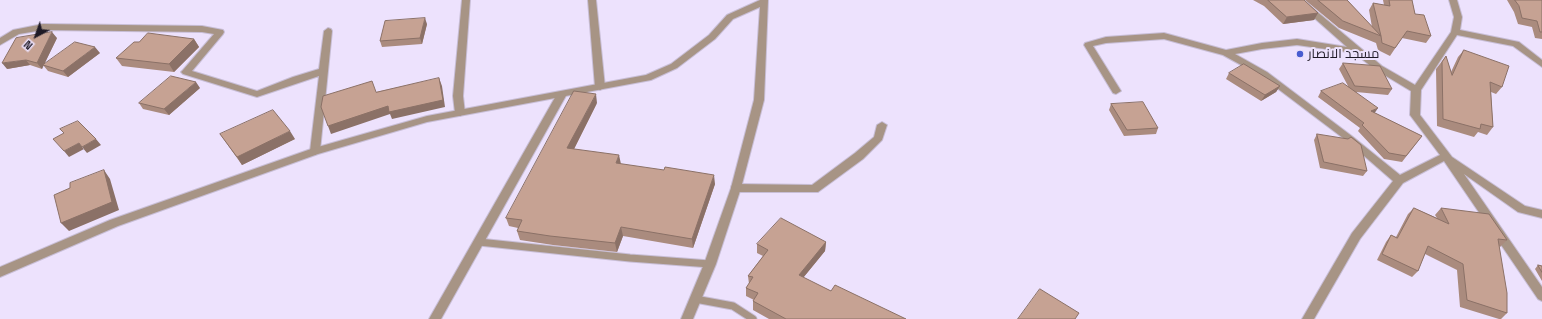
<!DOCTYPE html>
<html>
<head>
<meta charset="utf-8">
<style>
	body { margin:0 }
	#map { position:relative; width:1542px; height:319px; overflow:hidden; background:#ede2fd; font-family:"Space Grotesk",sans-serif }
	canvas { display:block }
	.north { position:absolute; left:16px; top:16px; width:40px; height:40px; -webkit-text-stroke:3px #ede2fd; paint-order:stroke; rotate:221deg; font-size:11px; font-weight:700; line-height:16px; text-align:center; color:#1f1a26 }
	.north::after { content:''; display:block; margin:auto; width:14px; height:18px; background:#1f1a26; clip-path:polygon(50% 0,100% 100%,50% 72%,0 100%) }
</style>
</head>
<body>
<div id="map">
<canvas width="1542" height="319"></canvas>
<div class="north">N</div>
</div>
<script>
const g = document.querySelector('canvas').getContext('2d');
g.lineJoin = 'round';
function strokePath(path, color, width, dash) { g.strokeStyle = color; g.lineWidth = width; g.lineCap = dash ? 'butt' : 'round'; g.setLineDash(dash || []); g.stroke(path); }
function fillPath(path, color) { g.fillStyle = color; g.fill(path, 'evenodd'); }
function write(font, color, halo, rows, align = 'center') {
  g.font = font + ' "Space Grotesk",Cairo,sans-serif'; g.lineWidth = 4; g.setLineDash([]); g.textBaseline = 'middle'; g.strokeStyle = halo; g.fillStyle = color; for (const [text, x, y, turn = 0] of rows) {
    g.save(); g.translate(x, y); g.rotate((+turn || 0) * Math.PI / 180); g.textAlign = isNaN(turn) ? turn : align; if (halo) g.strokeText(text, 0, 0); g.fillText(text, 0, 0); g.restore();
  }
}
const service = new Path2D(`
	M 479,242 L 630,258 L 710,264
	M 695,299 L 733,306 L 753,319`);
const minor = new Path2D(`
	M 462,0 L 470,0 L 463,96 L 465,113 L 460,116 L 455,113 L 453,96 Z
	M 588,0 L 596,0 L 605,87 L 600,90 L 595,87 Z
	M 1294,0 L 1303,0 L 1382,66 L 1415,85 L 1451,32 L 1454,17 L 1449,0 L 1457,0 L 1462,17 L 1460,30 L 1519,42 L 1542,60 L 1542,67 L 1513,46 L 1457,35 L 1421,90 L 1420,115 L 1452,157 L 1525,206 L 1542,210 L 1542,218 L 1518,212 L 1464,174 L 1542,287 L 1542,301 L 1538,299 L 1444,161 L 1403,183 L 1360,239 L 1314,319 L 1302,319 L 1352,233 L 1393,181 L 1347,141 L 1261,76 L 1223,55 L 1164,39 L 1106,43 L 1093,46 L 1121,91 L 1116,94 L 1113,93 L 1084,45 L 1085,43 L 1106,37 L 1164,33 L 1226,50 L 1262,43 L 1297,39 L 1347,47 ZM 1297,45 L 1354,53 L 1376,70 L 1411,91 L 1410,115 L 1440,155 L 1400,175 L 1353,137 L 1267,72 L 1235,54 L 1262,49 Z
	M 43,24 L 202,26 L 223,30 L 224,32 L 223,34 L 192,71 L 257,91 L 293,77 L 319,69 L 324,31 L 328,28 L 331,29 L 332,31 L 320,151 L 315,155 L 310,151 L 319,76 L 257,97 L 183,74 L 181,72 L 183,70 L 214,34 L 202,32 L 43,30 L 19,34 L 0,45 L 0,38 L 13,30 Z
	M 562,91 L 567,94 L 441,319 L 429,319 L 557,94 Z
	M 882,122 L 887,125 L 882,140 L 863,159 L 818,192 L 736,192 L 732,191 L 731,188 L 732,185 L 736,184 L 812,185 L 855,153 L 874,137 L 877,125 Z`);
const tertiary = new Path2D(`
	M 760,0 L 768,0 L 764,100 L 741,188 L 716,264 L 693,319 L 681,319 L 704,264 L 731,188 L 754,100 L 760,7 L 733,19 L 715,39 L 677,68 L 651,80 L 427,122 L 318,154 L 118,226 L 0,277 L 0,267 L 110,220 L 311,149 L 427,116 L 646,75 L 671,64 L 709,35 L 727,15 Z`);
const wall = new Path2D(`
	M 1253,0 L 1304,0 L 1318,13 L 1314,20 L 1283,24 L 1264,6 Z
	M 1305,0 L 1347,0 L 1372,27 L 1369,10 L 1373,3 L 1384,5 L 1383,0 L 1412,0 L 1415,14 L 1431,36 L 1426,43 L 1402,38 L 1390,56 L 1378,50 L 1376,43 L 1339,28 Z
	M 1507,0 L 1542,0 L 1542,39 L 1535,38 L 1532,27 L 1518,24 L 1514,12 Z
	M 427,24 L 422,44 L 382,47 L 380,41 Z
	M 57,38 L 44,64 L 100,53 L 68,77 L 48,71 L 43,65 L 42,69 L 30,65 L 7,69 Z
	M 194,39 L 199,47 L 174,72 L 122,66 L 116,58 L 139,42 Z
	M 1464,50 L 1502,87 L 1496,94 L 1491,92 L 1493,127 L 1487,135 L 1478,132 L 1474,137 L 1437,126 L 1436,69 L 1446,56 L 1451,72 L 1458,57 Z
	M 1343,63 L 1392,89 L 1388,95 L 1356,92 L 1375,113 L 1422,136 L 1402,162 L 1384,159 L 1358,131 L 1360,128 L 1318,97 L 1321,91 L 1348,86 L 1339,69 Z
	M 1229,73 L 1280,86 L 1276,92 L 1261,101 L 1226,79 Z
	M 200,88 L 169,115 L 143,109 L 139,103 Z
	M 597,103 L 574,149 L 621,164 L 715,184 L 693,248 L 623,236 L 617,252 L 553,245 L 520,240 L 517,231 L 518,228 L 509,226 L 506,218 Z
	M 1111,104 L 1158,128 L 1156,134 L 1124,136 L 1109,110 Z
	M 220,134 L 295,139 L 242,165 Z
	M 1317,134 L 1367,171 L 1363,176 L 1320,168 L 1314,140 Z
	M 1414,208 L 1437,218 L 1435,215 L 1441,208 L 1507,240 L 1500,247 L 1499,246 L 1507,313 L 1501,319 L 1499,319 L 1460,307 L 1457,270 L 1425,254 L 1418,271 L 1412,277 L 1377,260 L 1386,242 L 1391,235 L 1396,237 L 1408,214 Z
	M 826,242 L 825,251 L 803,278 L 831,291 L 906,319 L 769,319 L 753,310 L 753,301 L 754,300 L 746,296 L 746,288 L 749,284 L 748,276 L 763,256 L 757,253 L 757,244 Z
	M 1538,265 L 1542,266 L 1542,281 L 1535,269 Z`);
const shadedWall = new Path2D(`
	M 1318,13 L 1314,20 L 1283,24 L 1287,17 Z
	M 425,18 L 427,24 L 422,44 L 420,38 Z
	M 52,32 L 57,38 L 42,69 L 37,63 Z
	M 194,39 L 199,47 L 174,72 L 169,64 Z
	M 95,47 L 100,53 L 68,77 L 63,71 Z
	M 26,60 L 30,65 L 7,69 L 2,63 Z
	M 439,78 L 442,86 L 445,107 L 392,119 L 390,114 L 331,134 L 328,126 Z
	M 196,82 L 200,88 L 169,115 L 164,109 Z
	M 1280,86 L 1276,92 L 1261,101 L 1265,95 Z
	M 596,94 L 597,103 L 570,157 L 567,148 Z
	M 1378,108 L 1374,114 L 1371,111 Z
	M 290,131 L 295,139 L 242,165 L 237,157 Z
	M 96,139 L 101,145 L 87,153 L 82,147 Z
	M 79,143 L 84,149 L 69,157 L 64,151 Z
	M 619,155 L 621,164 L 616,163 Z
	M 104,170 L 110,179 L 119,210 L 69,231 L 61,223 Z
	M 714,175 L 715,184 L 693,248 L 692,239 Z
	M 621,227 L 623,236 L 617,252 L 615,243 Z
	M 826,242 L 825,251 L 798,284 L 799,275 Z`);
const building = new Path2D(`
	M 1268,0 L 1304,0 L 1318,13 L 1287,17 Z
	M 1318,0 L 1347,0 L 1381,36 L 1373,3 L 1390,6 L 1389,0 L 1412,0 L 1415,14 L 1424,15 L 1431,36 L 1407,31 L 1395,48 L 1382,43 L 1381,36 L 1343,21 Z
	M 1515,0 L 1542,0 L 1542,32 L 1540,32 L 1537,21 L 1522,18 L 1519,6 Z
	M 425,18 L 420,38 L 380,41 L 385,21 Z
	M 52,32 L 37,63 L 26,60 L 2,63 L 16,38 Z
	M 148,33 L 194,39 L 169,64 L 116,58 L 134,42 L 139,42 Z
	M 75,42 L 95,47 L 63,71 L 43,65 Z
	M 1464,50 L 1509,66 L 1502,87 L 1490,82 L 1493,127 L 1481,124 L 1480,129 L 1443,119 L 1442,62 L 1446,56 L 1452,75 Z
	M 1343,63 L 1380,66 L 1392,89 L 1355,86 Z
	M 1244,64 L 1280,86 L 1265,95 L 1229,73 Z
	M 171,76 L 196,82 L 164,109 L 139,103 Z
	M 439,78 L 443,100 L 389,112 L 388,106 L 328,126 L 321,107 L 323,96 L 372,81 L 376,92 Z
	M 1343,83 L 1378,108 L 1371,111 L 1422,136 L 1406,156 L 1389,153 L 1362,125 L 1364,123 L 1321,91 Z
	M 574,91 L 596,94 L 567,148 L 619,155 L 616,163 L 664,170 L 665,167 L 714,175 L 692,239 L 621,227 L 615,243 L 550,236 L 517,231 L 522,220 L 506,218 Z
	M 1143,102 L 1158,128 L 1127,130 L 1111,104 Z
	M 273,110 L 290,131 L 237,157 L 220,134 Z
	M 78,121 L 96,139 L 82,147 L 79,143 L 64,151 L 53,139 L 64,133 L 60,129 Z
	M 1317,134 L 1348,139 L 1351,137 L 1361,145 L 1367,171 L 1324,162 Z
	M 104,170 L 112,202 L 61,223 L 54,195 L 70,188 L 70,183 Z
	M 1414,208 L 1449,224 L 1441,208 L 1489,214 L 1507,240 L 1498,239 L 1507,293 L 1507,313 L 1467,300 L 1463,264 L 1428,246 L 1418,271 L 1382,254 L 1391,235 L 1397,238 Z
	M 781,218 L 826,242 L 799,275 L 831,291 L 835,285 L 906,319 L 786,319 L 753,301 L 758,293 L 746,288 L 753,277 L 748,276 L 768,250 L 757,244 Z
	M 1538,265 L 1542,266 L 1542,272 Z
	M 1040,289 L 1079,313 L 1075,319 L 1018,319 Z`);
const markers = [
	[1300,54,4,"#485cd0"]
];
const poiNames = [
	["مسجد الانصار",1308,54]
];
strokePath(service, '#c8bed6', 9);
strokePath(minor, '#c8bed6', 2);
strokePath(tertiary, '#c8bed6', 2);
strokePath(service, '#a79485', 7);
fillPath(minor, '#a79485');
fillPath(tertiary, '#a79485');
fillPath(wall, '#aa8b7e');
fillPath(shadedWall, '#8b7167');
fillPath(building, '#c6a293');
strokePath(building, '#8b7167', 1);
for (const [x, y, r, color] of markers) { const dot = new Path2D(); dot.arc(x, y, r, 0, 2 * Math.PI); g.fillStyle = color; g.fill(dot); strokePath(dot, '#ede2fd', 1.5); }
write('13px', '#1f1a26', '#ede2fd', poiNames, 'left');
</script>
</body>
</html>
